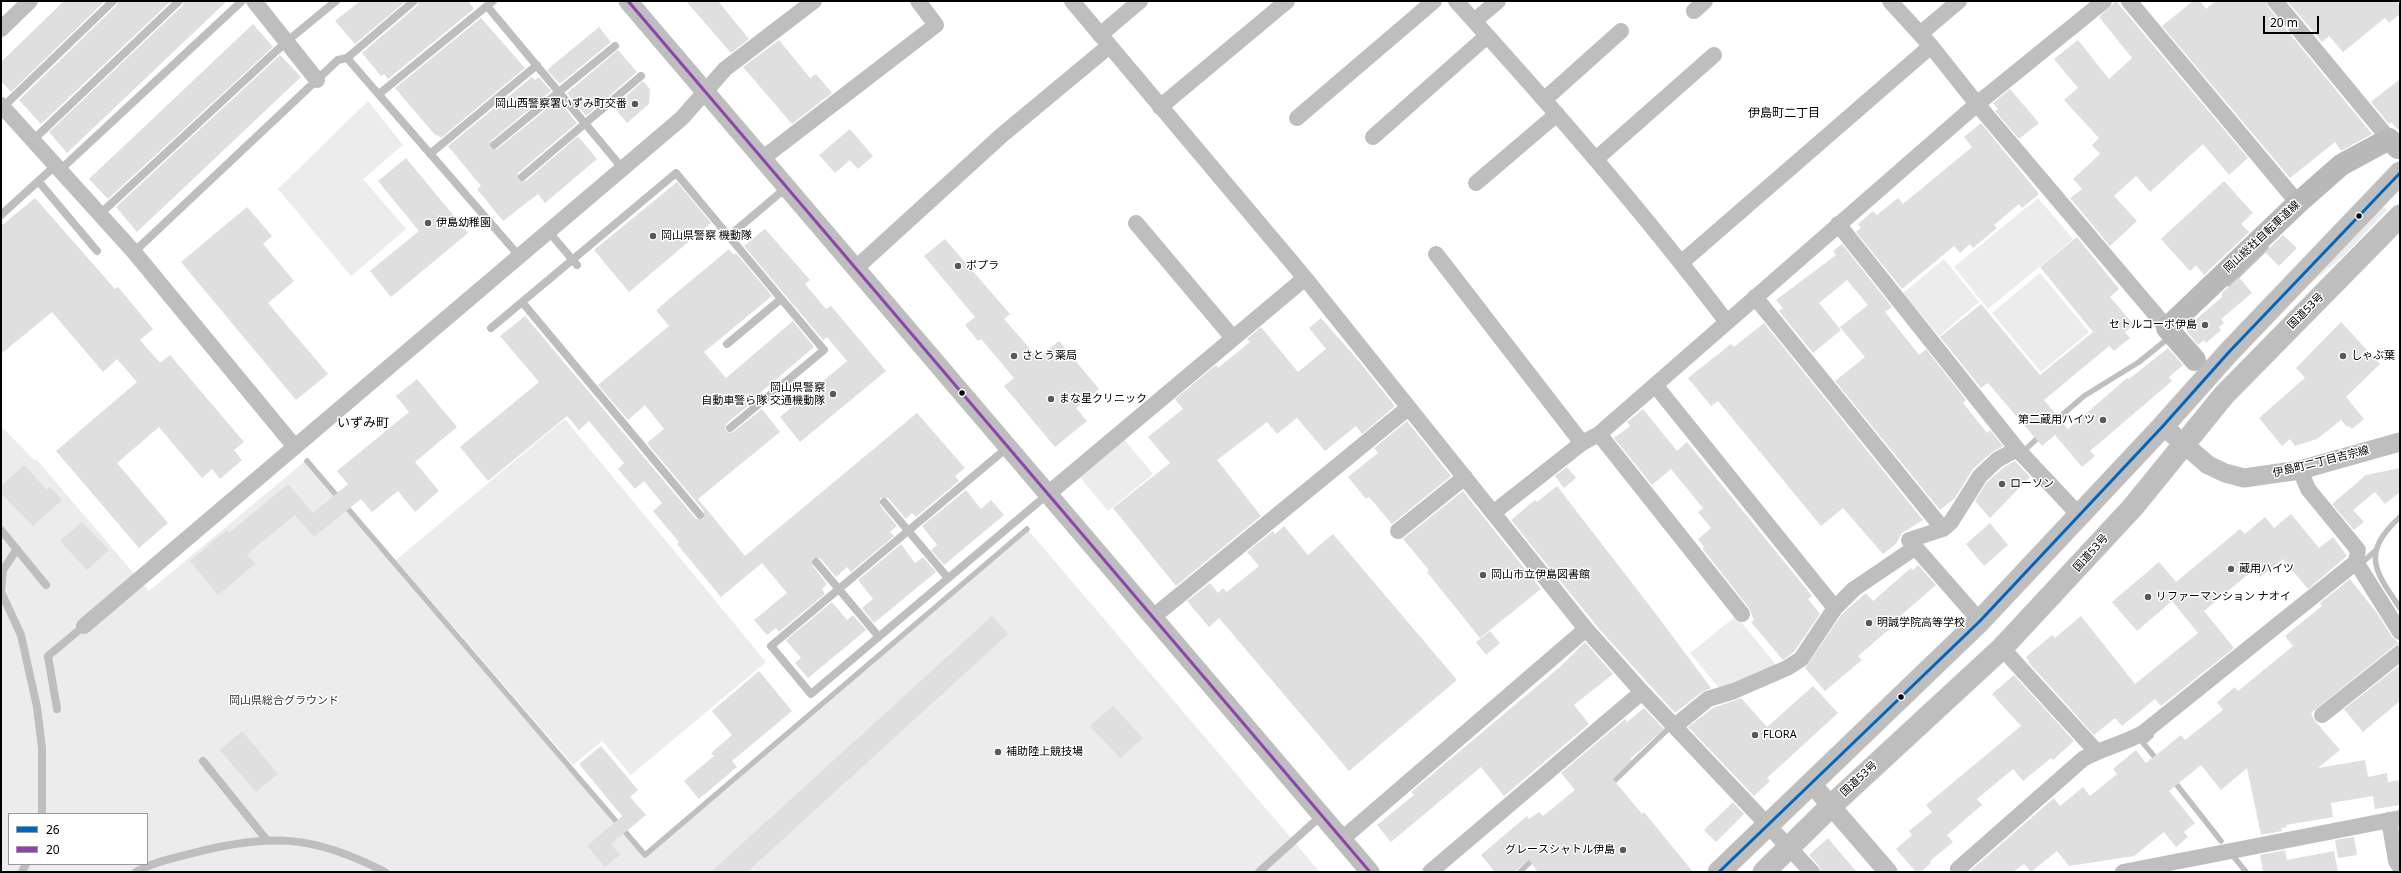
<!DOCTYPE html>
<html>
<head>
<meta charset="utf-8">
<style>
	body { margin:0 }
	#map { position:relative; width:2401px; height:873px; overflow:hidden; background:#fff; font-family:"Noto Sans",sans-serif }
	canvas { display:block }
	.frame { position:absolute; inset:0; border:2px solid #000; pointer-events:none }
	.legend { position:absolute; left:8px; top:813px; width:140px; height:52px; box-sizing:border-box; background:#fff; border:1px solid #999; margin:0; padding:5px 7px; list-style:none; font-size:12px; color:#000 }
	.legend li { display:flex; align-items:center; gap:8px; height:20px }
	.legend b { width:20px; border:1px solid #999 }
	.scale { position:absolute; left:2263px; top:16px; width:56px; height:18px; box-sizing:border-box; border:2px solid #000; border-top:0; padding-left:5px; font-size:12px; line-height:14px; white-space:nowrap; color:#000; -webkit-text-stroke:3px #fff; paint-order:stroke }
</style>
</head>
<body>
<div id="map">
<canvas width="2401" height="873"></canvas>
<div class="frame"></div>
<ul class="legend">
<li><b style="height:5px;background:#0065bd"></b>26</li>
<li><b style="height:5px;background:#8e44ad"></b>20</li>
</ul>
<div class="scale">20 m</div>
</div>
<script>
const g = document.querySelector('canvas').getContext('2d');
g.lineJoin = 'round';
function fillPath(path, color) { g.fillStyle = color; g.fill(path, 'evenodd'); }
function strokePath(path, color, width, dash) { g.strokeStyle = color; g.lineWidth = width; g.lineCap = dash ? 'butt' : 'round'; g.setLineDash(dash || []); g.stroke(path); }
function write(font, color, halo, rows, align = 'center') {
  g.font = font + ' "Noto Sans","Noto Sans JP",sans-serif'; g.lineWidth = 3; g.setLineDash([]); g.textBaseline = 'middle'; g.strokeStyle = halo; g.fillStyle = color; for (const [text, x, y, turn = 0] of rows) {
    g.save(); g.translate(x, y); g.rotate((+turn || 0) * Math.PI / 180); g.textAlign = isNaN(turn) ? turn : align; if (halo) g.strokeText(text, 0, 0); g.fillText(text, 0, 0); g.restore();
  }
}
const green = new Path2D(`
	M 368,101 L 403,145 L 363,179 L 406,229 L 351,276 L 278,189 Z
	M 2038,198 L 2073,239 L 1988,309 L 1954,267 Z
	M 2382,206 L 2387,210 L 2345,254 L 2301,292 Z
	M 1944,259 L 1979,302 L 1939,336 L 1903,293 Z
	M 2040,273 L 2089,332 L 2041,372 L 1992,313 Z
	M 565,419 L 766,662 L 631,775 L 602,741 L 573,765 L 396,560 Z
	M 1,426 L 34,460 L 36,459 L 149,591 L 305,461 L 645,857 L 1028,530 L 1320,872 L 1,872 ZM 9,814 L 147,814 L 147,864 L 9,864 Z
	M 1123,438 L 1153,474 L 1108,511 L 1078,475 Z
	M 1736,616 L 1778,667 L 1719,688 L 1690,653 Z`);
const stream = new Path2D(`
	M 2229,284 L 2266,248
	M 2054,422 L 2084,396 L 2139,362 L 2165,341
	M 2028,447 L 2041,435
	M 307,461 L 645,855 L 1027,529
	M 2400,517 C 2361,553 2374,570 2400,608
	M 2363,562 L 2375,551
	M 2151,736 L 2143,743 L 2159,762
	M 2173,780 L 2221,841
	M 1609,786 L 1667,730
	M 2234,857 L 2246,872
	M 1520,872 L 1535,857`);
const building = new Path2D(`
	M 64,1 L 105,1 L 11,92 L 1,81 L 1,62 Z
	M 118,1 L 171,1 L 41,124 L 19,100 L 117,5 Z
	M 184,1 L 227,1 L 67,153 L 49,132 L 183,5 Z
	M 360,1 L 406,1 L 355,44 L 335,21 Z
	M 419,1 L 468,1 L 474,9 L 388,79 L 384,74 L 381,76 L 362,53 L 418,5 Z
	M 686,1 L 718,1 L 749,39 L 731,53 Z
	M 2116,1 L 2248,158 L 2229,175 L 2203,144 L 2150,192 L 2136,176 L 2114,196 L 2137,221 L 2110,246 L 2070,198 L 2082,189 L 2073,179 L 2100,154 L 2092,145 L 2099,138 L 2064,100 L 2078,88 L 2054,59 L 2078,40 L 2109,79 L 2132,58 L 2099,17 Z
	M 2193,1 L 2200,1 L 2206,9 L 2215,1 L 2266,1 L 2268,7 L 2372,134 L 2341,151 L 2335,142 L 2290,178 L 2162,26 Z
	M 2287,1 L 2396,1 L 2400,6 L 2400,14 L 2389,23 L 2385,18 L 2343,52 L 2329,36 L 2322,42 Z
	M 481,18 L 525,68 L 441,138 L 438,135 L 436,136 L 395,88 Z
	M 253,24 L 273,47 L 108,199 L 89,179 Z
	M 599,27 L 611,42 L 560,84 L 547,70 Z
	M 779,40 L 810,78 L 816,74 L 832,93 L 792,124 L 743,67 Z
	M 618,50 L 637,72 L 586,116 L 567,93 Z
	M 280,55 L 301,77 L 137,232 L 116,207 Z
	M 532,77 L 535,80 L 539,77 L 551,91 L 491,141 L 490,148 L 497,149 L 558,100 L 577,123 L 518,173 L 518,180 L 526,181 L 578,136 L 597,159 L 545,203 L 538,194 L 503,221 L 477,189 L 481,186 L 448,146 Z
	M 2400,79 L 2400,132 L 2391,122 L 2389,124 L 2371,102 Z
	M 643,81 L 650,89 L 649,104 L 627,123 L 614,107 Z
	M 2010,89 L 2039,123 L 2019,139 L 1995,111 L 1998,109 L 1993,103 Z
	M 1981,123 L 2039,194 L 2022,208 L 2019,204 L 1994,225 L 1997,228 L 1973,248 L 1970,244 L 1960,253 L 1954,246 L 1902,289 L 1856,232 L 1861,228 L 1858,224 L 1873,211 L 1877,215 L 1898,198 L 1903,204 L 1972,147 L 1964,137 Z
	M 850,129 L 873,156 L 858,169 L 850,160 L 835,173 L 819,155 Z
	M 406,158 L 468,233 L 391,297 L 370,271 L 419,231 L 378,181 Z
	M 2224,181 L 2253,213 L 2241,224 L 2249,232 L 2204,275 L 2196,265 L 2190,271 L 2161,239 Z
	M 677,182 L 711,223 L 629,292 L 594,250 Z
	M 35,198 L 115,289 L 118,287 L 153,329 L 140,340 L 160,363 L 170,355 L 244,442 L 234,450 L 242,460 L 220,479 L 212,469 L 202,478 L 159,427 L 117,463 L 168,523 L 139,548 L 56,451 L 137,382 L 117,359 L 103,372 L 52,312 L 1,354 L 1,226 Z
	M 247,207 L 272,236 L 263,244 L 294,281 L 268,303 L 328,374 L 296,400 L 181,262 Z
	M 765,229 L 810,280 L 805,284 L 826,309 L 831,306 L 886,371 L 800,442 L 780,417 L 847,361 L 827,337 L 823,340 L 744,246 Z
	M 2283,235 L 2297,248 L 2279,266 L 2265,252 Z
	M 2077,237 L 2119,289 L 2110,297 L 2134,325 L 2125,332 L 2130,338 L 2114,351 L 2109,346 L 2044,400 L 2068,429 L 2127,378 L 2129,379 L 2168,348 L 2183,365 L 2169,377 L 2172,381 L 2090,451 L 2095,456 L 2082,467 L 2055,435 L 2042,446 L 1988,383 L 1981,388 L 1940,337 L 1981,304 L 2040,375 L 2093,332 L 2040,267 Z
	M 945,239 L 1010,314 L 1004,319 L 1038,358 L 1059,341 L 1099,389 L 1076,408 L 1087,421 L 1055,447 L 1004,386 L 1014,378 L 981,339 L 978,341 L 965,325 L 975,317 L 924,256 Z
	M 1842,244 L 1892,307 L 1885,312 L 1919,355 L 1926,349 L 1966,400 L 1963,403 L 1987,433 L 1990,430 L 2003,446 L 1991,453 L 1973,469 L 1955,498 L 1940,510 L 1835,381 L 1865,357 L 1840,327 L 1868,305 L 1847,280 L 1819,303 L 1841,330 L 1813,353 L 1779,311 L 1783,308 L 1776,300 L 1836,255 L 1833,251 Z
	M 729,249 L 734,255 L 736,253 L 772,296 L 704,352 L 726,378 L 793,321 L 814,347 L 753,399 L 755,400 L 726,424 L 725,429 L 728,433 L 733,432 L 762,409 L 780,432 L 698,499 L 745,556 L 917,413 L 965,468 L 955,476 L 959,481 L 916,517 L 912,513 L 906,519 L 888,498 L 880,498 L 880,505 L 897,526 L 890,532 L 894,536 L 851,572 L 847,567 L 836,577 L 820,558 L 813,558 L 812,565 L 827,584 L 822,589 L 825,594 L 779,632 L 776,628 L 767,635 L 754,620 L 787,593 L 762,563 L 721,597 L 677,544 L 679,542 L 653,511 L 662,503 L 644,481 L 635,489 L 618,469 L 624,463 L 589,421 L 579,430 L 567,416 L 488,481 L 460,447 L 539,382 L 500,336 L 525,316 L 696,519 L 703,519 L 704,511 L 647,443 L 664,429 L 645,405 L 628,420 L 598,385 L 669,326 L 656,310 Z
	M 2239,277 L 2252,293 L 2221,319 L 2224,323 L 2219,327 L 2221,330 L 2206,343 L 2204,340 L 2198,345 L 2185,329 L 2222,297 L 2222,293 Z
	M 1321,318 L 1358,360 L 1395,406 L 1362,434 L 1356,426 L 1325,451 L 1297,418 L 1277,434 L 1267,422 L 1217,460 L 1261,516 L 1176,586 L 1113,508 L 1170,463 L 1148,437 L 1183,409 L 1175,399 L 1216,365 L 1218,368 L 1250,342 L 1247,339 L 1261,327 L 1298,372 L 1326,349 L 1309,328 Z
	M 2341,322 L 2380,364 L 2346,397 L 2364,419 L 2352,429 L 2349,426 L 2347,427 L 2341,420 L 2317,439 L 2295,446 L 2290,439 L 2282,446 L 2259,418 L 2305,378 L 2296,368 Z
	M 1764,323 L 1923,520 L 1902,533 L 1896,544 L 1883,554 L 1843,508 L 1821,526 L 1718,401 L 1711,406 L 1688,378 L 1731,344 L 1734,347 Z
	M 417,379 L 457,427 L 415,462 L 439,491 L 415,512 L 398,491 L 372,512 L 361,499 L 314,537 L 295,515 L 247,554 L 255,564 L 218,595 L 190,561 L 227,530 L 229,533 L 288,484 L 313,513 L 348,484 L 337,471 L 409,412 L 396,396 Z
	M 1643,409 L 1677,451 L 1687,442 L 1812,596 L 1808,599 L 1820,614 L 1794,652 L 1783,660 L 1751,622 L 1754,620 L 1749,608 L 1702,548 L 1704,547 L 1698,539 L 1711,528 L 1698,512 L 1703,508 L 1671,469 L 1652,485 L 1614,438 L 1630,426 L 1627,422 Z
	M 1407,421 L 1451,476 L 1392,524 L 1369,497 L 1366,499 L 1348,477 L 1378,453 L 1374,448 Z
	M 2015,461 L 2030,477 L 1990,518 L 1975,501 L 1987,482 L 2003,468 Z
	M 24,465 L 47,490 L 50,487 L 62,500 L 33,526 L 1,493 L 1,486 Z
	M 1567,467 L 1576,478 L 1564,488 L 1555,476 Z
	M 2400,468 L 2400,492 L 2385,504 L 2375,492 L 2353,510 L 2364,522 L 2354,530 L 2332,504 L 2366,475 Z
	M 1557,486 L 1659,618 L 1711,688 L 1702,692 L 1675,713 L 1600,630 L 1511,520 L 1535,500 L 1537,502 Z
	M 966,490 L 981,509 L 991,500 L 1004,515 L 944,565 L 931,550 L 937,545 L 922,526 Z
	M 1463,491 L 1541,589 L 1480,638 L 1427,572 L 1429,570 L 1403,539 Z
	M 2291,514 L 2319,548 L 2333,537 L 2347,556 L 2308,589 L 2283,559 L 2260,577 L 2253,570 L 2204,611 L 2234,648 L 2161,706 L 2155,699 L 2122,726 L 2115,718 L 2094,735 L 2028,662 L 2029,661 L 2026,657 L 2052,635 L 2055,638 L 2081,616 L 2135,684 L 2198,633 L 2172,601 L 2137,631 L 2112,602 L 2159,562 L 2176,582 L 2240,529 L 2245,534 L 2265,517 L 2274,528 Z
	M 82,522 L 109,550 L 87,570 L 60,541 Z
	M 1990,523 L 2008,545 L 1984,566 L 1966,544 Z
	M 1284,526 L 1308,555 L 1333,534 L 1457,680 L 1349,771 L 1219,618 L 1209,627 L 1187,601 L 1210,583 L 1218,593 L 1223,588 L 1227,592 L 1259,566 L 1247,552 L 1273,531 L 1275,534 Z
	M 901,544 L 915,563 L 923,557 L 936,572 L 874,623 L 862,608 L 873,599 L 858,580 Z
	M 1918,565 L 1936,585 L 1898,618 L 1900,620 L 1858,656 L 1862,660 L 1825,691 L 1805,668 L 1842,614 L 1866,593 L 1873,601 L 1911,568 L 1913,570 Z
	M 2350,579 L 2377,613 L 2392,637 L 2400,644 L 2394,646 L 2311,713 L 2315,721 L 2340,750 L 2318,768 L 2365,760 L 2368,777 L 2387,773 L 2388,782 L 2400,780 L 2400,805 L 2375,809 L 2373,796 L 2331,803 L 2333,817 L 2286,825 L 2287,827 L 2281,828 L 2282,831 L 2261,835 L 2247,768 L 2221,790 L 2201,765 L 2169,791 L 2195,823 L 2184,832 L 2188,837 L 2176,847 L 2164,832 L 2134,856 L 2069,866 L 2057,851 L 2031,872 L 2024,864 L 2013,872 L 1969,872 L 2054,798 L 2060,806 L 2083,787 L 2090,796 L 2117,774 L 2113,769 L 2136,750 L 2146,763 L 2181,735 L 2185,740 L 2223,710 L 2217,702 L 2235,687 L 2238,691 L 2293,646 L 2285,636 L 2322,606 L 2320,603 Z
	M 832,602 L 847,620 L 853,615 L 866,630 L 808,678 L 795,663 L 801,658 L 786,640 Z
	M 992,616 L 1008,634 L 747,872 L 711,872 Z
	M 1490,631 L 1500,643 L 1486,655 L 1476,642 Z
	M 1585,642 L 1613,674 L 1574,705 L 1589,724 L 1504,796 L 1481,767 L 1391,842 L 1377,825 L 1414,795 L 1411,792 L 1560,667 Z
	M 2400,665 L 2400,701 L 2363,732 L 2344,709 Z
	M 759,671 L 792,711 L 732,761 L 737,767 L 699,799 L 684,781 L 714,756 L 711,753 L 732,735 L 712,711 Z
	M 2014,675 L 2074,741 L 2053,760 L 2051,758 L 2023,781 L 2013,769 L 1977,799 L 1982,805 L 1947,835 L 1953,842 L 1930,861 L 1931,863 L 1921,872 L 1916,872 L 1896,849 L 1912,835 L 1909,831 L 1932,812 L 1926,805 L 2021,726 L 1992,694 Z
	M 1813,686 L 1838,713 L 1767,778 L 1770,781 L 1754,796 L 1688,727 L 1713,708 L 1741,698 L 1767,727 Z
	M 1113,706 L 1143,738 L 1120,758 L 1090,726 Z
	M 1644,708 L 1664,729 L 1630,759 L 1632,760 L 1613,779 L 1642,814 L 1644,812 L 1693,872 L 1538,872 L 1529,860 L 1514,872 L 1495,872 L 1481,855 L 1527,816 L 1529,819 L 1539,812 L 1543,816 L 1575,790 L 1561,773 L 1625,719 L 1627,722 Z
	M 242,731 L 278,774 L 256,792 L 220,750 Z
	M 601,746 L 638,790 L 630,797 L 646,815 L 611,844 L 620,855 L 605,867 L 587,846 L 622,816 L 579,764 Z
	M 1733,802 L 1744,814 L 1716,842 L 1704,830 Z
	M 2354,837 L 2357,855 L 2338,858 L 2335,840 Z
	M 1828,838 L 1837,849 L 1857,872 L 1821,872 L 1819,866 L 1809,855 Z
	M 2285,850 L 2287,860 L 2334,851 L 2338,872 L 2263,872 L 2260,855 Z`);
const service = new Path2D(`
	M 487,6 L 623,169
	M 347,58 L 520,257
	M 379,94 L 493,1
	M 3,107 L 113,1
	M 33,140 L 179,1
	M 494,145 L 615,46
	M 430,154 L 537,65
	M 60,170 L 242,1
	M 522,177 L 641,76
	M 39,182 L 97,251
	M 100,214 L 286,42 L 336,1
	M 1,215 L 56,165
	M 549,232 L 577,265
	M 729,236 L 787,187
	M 134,252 L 338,60 L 347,58 L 414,1
	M 522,302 L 700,515
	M 491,328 L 676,173 L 824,350 L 730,428
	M 727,344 L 781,299
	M 1008,447 L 771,646 L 811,694 L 1048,494
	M 884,502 L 948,578
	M 1,530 L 46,585
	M 816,562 L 879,637
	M 1,591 L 3,570 L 17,549
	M 1,592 L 21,635 L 37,707 L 42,748 L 42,814
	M 57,709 L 48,656 L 84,626
	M 203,761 L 266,839
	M 22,872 L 26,864
	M 136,872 C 153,862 174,858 193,853 C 270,833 314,835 385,872
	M 1259,872 L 1322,815`);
const minor = new Path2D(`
	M 254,1 L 317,80
	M 1072,1 L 1305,278 L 1586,629 L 1642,692 L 1812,872
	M 1456,1 C 1550,105 1642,210 1726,321
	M 1890,1 L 1931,46 L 1977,104 L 2167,328
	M 2129,1 L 2298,203
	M 2275,1 L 2389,139
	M 1694,11 L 1705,1
	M 1474,21 L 1498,1
	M 1,29 L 30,1
	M 1920,34 L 1959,1
	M 1100,35 L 1140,1
	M 1545,99 L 1621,31
	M 1,105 L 134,252 L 295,447
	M 1160,107 L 1287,1
	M 1297,118 L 1434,1
	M 1373,137 L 1487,36
	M 763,158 L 936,25 L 918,1
	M 1596,159 L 1714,55
	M 1476,183 L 1557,114
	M 1136,223 L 1233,338
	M 1838,224 L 2017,449 L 2079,515
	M 1436,254 L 1582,443
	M 1682,262 L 1931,46
	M 856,268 L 1002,135 L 1108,47
	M 1755,297 L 1943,529
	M 1655,385 L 1835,608
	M 1599,434 L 1742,614
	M 2300,470 L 2308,489 L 2358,550 L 2356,562 L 2400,632
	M 1049,493 L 1305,278
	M 1493,513 L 1582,443 L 1599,434 L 1977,104 L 2104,1
	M 1398,531 L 1465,477
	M 1153,617 L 1408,408
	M 1980,621 L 1909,540 L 1943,529 L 1951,522 L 1980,476 L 1997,460 L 2017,449
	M 84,626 L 682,118 L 725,69 L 814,1
	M 2002,648 L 2096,751
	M 2322,715 L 2400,653
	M 1675,726 L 1708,699 L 1734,691 L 1787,668 L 1801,659 L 1835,608 L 1854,589 L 1916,547
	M 2389,820 L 2396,861 L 2400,867
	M 1342,839 L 1586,629
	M 1430,872 L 1642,692
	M 1959,872 L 1958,869 L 2083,759 C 2102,748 2123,744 2143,733 L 2356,562
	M 2123,872 L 2400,818`);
const tertiary = new Path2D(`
	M 628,1 L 1370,872
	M 2163,426 L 2208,465 L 2225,473 L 2244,478 L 2300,470 L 2400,442
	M 1812,784 L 1888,872`);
const secondary = new Path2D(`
	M 2195,360 L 2167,328 L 2298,203 L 2341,165 L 2389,139 L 2398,148`);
const trunk = new Path2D(`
	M 1719,872 L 1980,621 L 2163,426 L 2229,352 L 2400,173
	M 1764,872 L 1831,806 L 2002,648 L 2133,507 L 2224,395 L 2400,216`);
const bus1 = new Path2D(`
	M 1719,872 L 1980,621 L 2163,426 L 2229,352 L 2400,173`);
const bus2 = new Path2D(`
	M 628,1 L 1370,872`);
const markers = [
	[635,104,4,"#595959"],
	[2359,216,3.5,"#000"],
	[428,223,4,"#595959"],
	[653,236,4,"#595959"],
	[958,266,4,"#595959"],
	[2205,325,4,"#595959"],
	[1014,356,4,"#595959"],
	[2343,356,4,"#595959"],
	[962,393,3.5,"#000"],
	[833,394,4,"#595959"],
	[1051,399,4,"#595959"],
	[2103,420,4,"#595959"],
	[2002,484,4,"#595959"],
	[2231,569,4,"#595959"],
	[1483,575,4,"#595959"],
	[2148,597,4,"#595959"],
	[1869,623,4,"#595959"],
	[1901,697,3.5,"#000"],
	[1755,735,4,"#595959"],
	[998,752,4,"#595959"],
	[1623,850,4,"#595959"]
];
const poiNames = [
	["岡山西警察署いずみ町交番",627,104,"right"],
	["伊島幼稚園",436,223],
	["岡山県警察 機動隊",661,236],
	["ポプラ",966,266],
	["セトルコーポ伊島",2197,325,"right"],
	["さとう薬局",1022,356],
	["しゃぶ葉",2351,356],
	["岡山県警察",825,388,"right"],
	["自動車警ら隊 交通機動隊",825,401,"right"],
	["まな星クリニック",1059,399],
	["第二蔵用ハイツ",2095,420,"right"],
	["ローソン",2010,484],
	["蔵用ハイツ",2239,569],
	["岡山市立伊島図書館",1491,575],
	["リファーマンション ナオイ",2156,597],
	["明誠学院高等学校",1877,623],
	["FLORA",1763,735],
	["補助陸上競技場",1006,752],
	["グレースシャトル伊島",1615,850,"right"]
];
const streetNames = [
	["岡山総社自転車道線",2262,237,-43],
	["国道53号",2306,311,-45],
	["伊島町二丁目吉宗線",2321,462,-14],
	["国道53号",2091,553,-48],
	["国道53号",1859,779,-43]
];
const parkNames = [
	["岡山県総合グラウンド",284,701]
];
const neighbourhoodNames = [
	["伊島町二丁目",1784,114]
];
const quarterNames = [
	["いずみ町",363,423]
];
fillPath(green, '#ececec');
strokePath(stream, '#bfbfbf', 5.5);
fillPath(building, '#dfdfdf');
strokePath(trunk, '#dbdbdb', 23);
strokePath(service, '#bebebe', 8);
strokePath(minor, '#bebebe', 16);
strokePath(tertiary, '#bebebe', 19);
strokePath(secondary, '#b8b8b8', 22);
strokePath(trunk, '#bebebe', 22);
strokePath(bus1, '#0065bd', 3);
strokePath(bus2, '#8e44ad', 3);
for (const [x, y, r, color] of markers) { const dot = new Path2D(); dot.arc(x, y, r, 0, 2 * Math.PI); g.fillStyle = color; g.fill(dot); strokePath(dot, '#fff', 1.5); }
write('11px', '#000', '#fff', poiNames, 'left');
write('11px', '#000', '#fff', streetNames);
write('11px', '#333', '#fff', parkNames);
write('12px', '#000', '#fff', neighbourhoodNames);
write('13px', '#000', '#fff', quarterNames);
</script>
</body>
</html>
